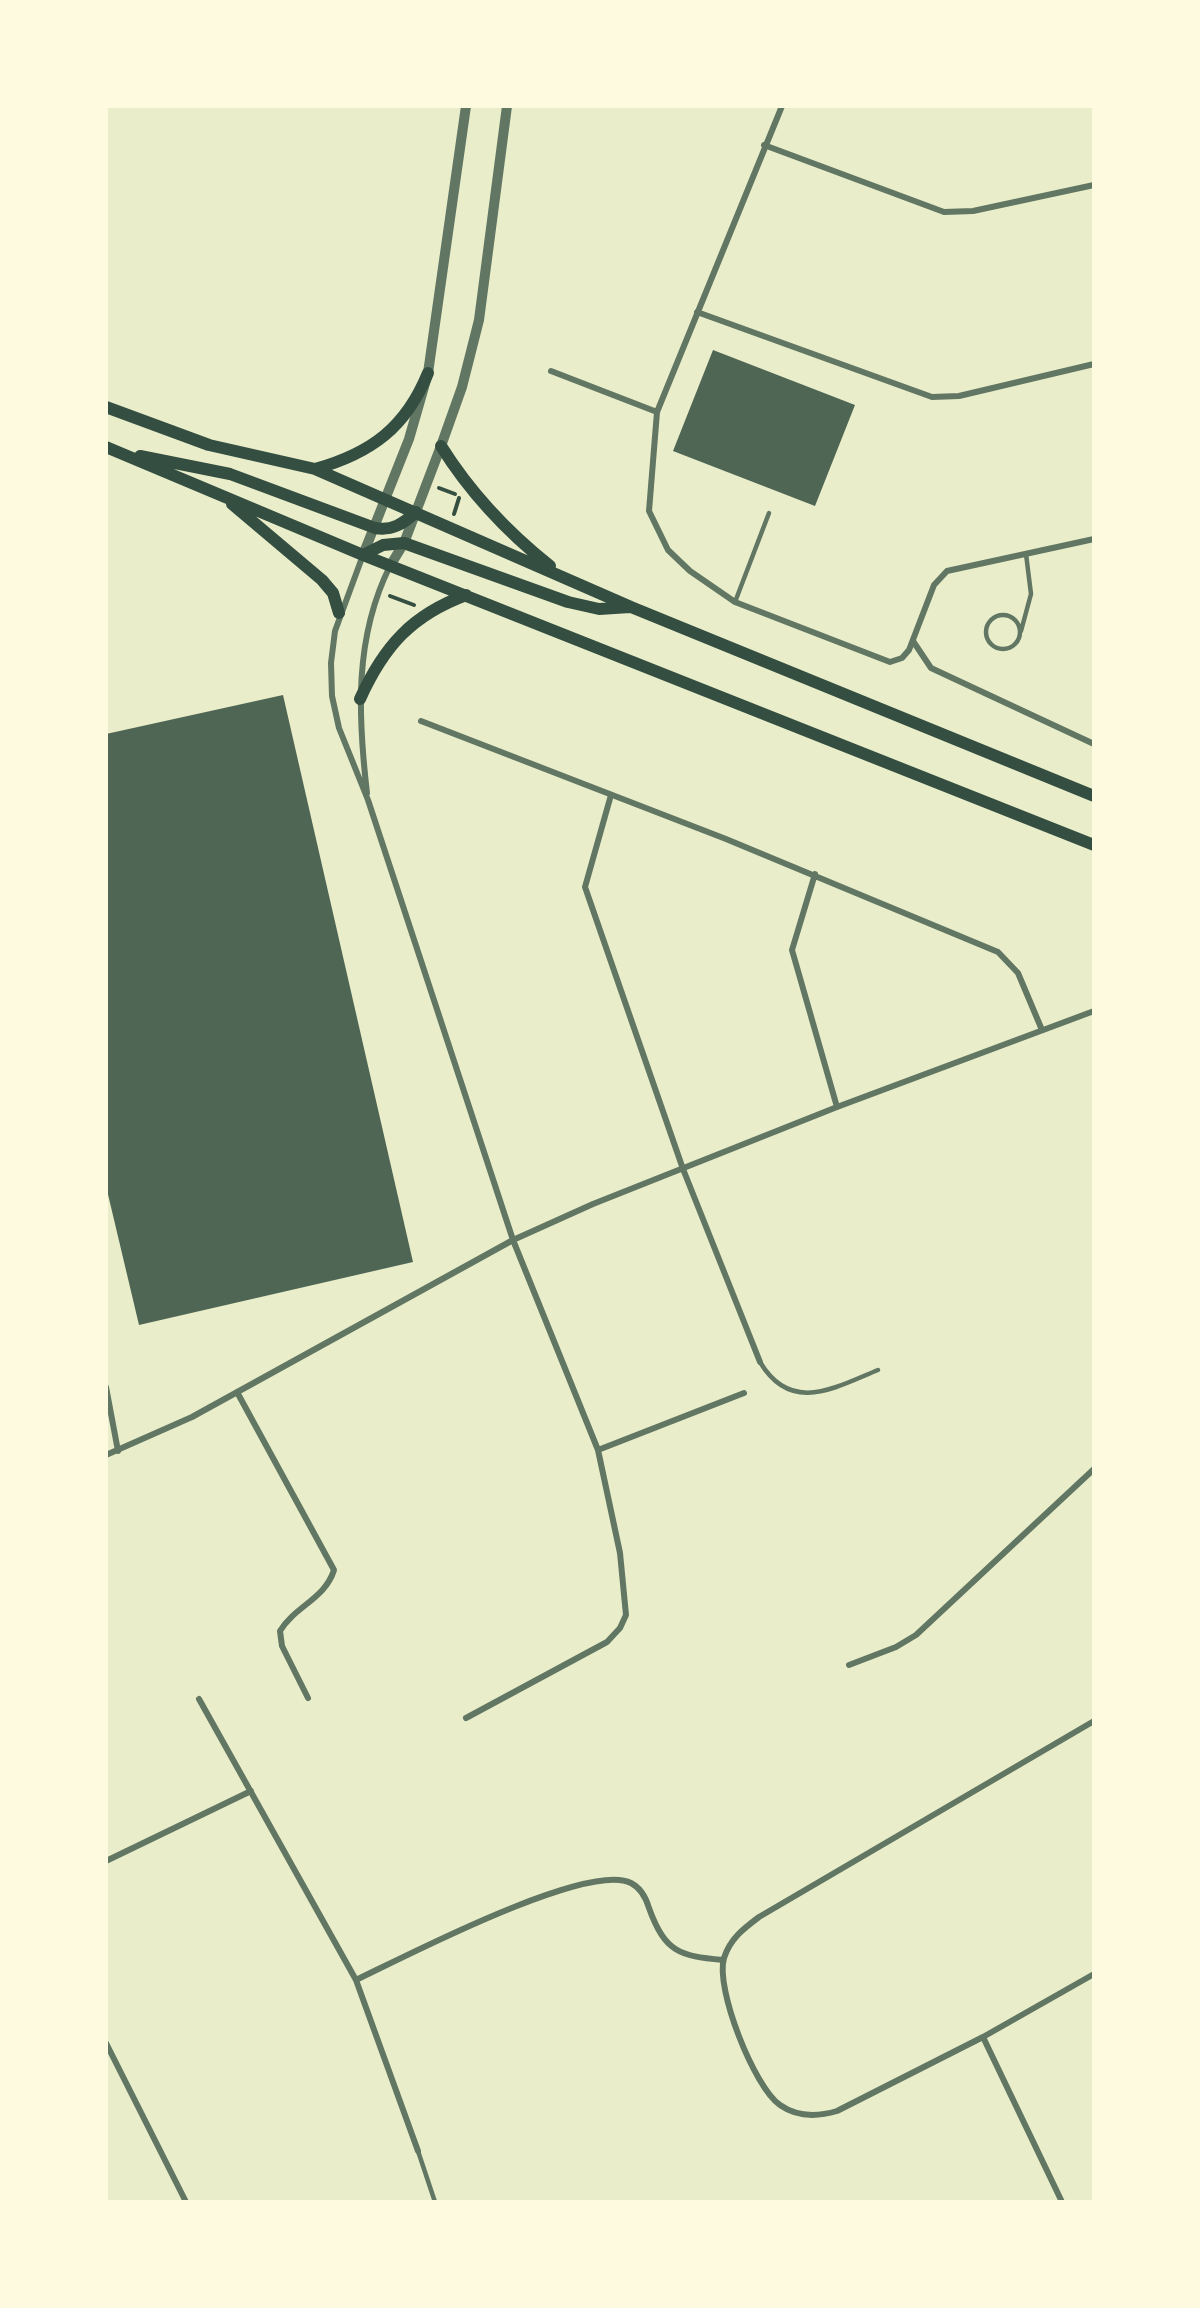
<!DOCTYPE html>
<html>
<head>
<meta charset="utf-8">
<style>
	body { margin:0 }
	#map { position:relative; width:1200px; height:2308px; overflow:hidden; background:#e9edc9; font-family:Mulish,sans-serif }
	canvas { display:block }
	.frame { position:absolute; inset:0; border:108px solid #fefae0; pointer-events:none }
</style>
</head>
<body>
<div id="map">
<canvas width="1200" height="2308"></canvas>
<div class="frame"></div>
</div>
<script>
const g = document.querySelector('canvas').getContext('2d');
g.lineJoin = 'round';
function fillPath(path, color) { g.fillStyle = color; g.fill(path, 'evenodd'); }
function strokePath(path, color, width, dash) { g.strokeStyle = color; g.lineWidth = width; g.lineCap = dash ? 'butt' : 'round'; g.setLineDash(dash || []); g.stroke(path); }
const building = new Path2D(`
	M 713,350 L 855,405 L 815,506 L 673,451 Z
	M 283,695 L 413,1262 L 139,1325 L 106,1186 L 106,734 Z`);
const path = new Path2D(`
	M 439,488 L 455,494
	M 454,514 L 459,498
	M 390,596 L 414,605`);
const service = new Path2D(`
	M 735,602 L 769,513
	M986 632a17 17 0 1 1 34 0a17 17 0 1 1-34 0Z
	M 1021,631 L 1031,594 L 1026,554
	M 760,1362 C 791,1414 834,1388 878,1370
	M 418,2151 L 435,2202`);
const minor = new Path2D(`
	M 782,106 L 657,412 L 649,511 L 668,550 L 690,571 L 735,602 L 890,662 L 902,658 L 909,650 L 934,585 L 947,571 L 1094,539
	M 764,145 L 944,212 L 973,211 L 1094,185
	M 697,312 L 932,397 L 959,396 L 1094,364
	M 551,371 L 657,412
	M 363,555 L 335,631 L 331,663 L 332,696 L 339,728 L 368,800 L 513,1240 L 598,1450 L 620,1553 L 626,1615 L 620,1628 L 607,1642 L 466,1718
	M 913,641 L 931,668 L 1094,744
	M 421,721 L 726,839 L 998,952 L 1018,973 L 1042,1030
	M 367,793 C 358,716 354,638 390,566
	M 611,795 L 585,887 L 683,1169 L 760,1362
	M 815,874 L 792,950 L 837,1107
	M 106,1387 L 118,1451
	M 237,1392 L 334,1570 C 325,1599 295,1606 280,1631 L 282,1646 L 308,1698
	M 598,1450 L 744,1393
	M 106,1455 L 192,1417 L 513,1240 L 593,1204 L 837,1107 L 1094,1011
	M 849,1665 L 896,1647 L 916,1635 L 1094,1469
	M 199,1699 L 356,1980 L 418,2151
	M 1094,1721 L 759,1917 C 743,1929 730,1939 724,1958 C 715,1988 754,2087 780,2105 C 797,2117 817,2117 837,2111 L 983,2037 L 1094,1974
	M 106,1861 L 251,1791
	M 356,1980 C 404,1957 588,1861 631,1883 C 641,1888 646,1898 649,1908 C 665,1952 679,1956 723,1960
	M 983,2037 L 1062,2202
	M 106,2043 L 186,2202`);
const tertiary = new Path2D(`
	M 363,555 L 409,439 L 428,373 L 466,106
	M 390,566 L 404,543 L 441,446 L 462,387 L 479,320 L 507,106`);
const secondary = new Path2D(`
	M 106,407 L 209,445 L 315,469 L 631,607 L 1094,796
	M 441,446 C 471,494 506,531 550,566
	M 106,447 L 363,555 L 1094,845
	M 140,456 L 230,474 L 375,528 C 392,531 403,524 416,512
	M 315,469 C 372,453 406,427 428,373
	M 232,504 L 322,580 L 333,593 L 339,613
	M 363,555 L 383,545 L 404,543 L 568,602 L 599,609 L 630,607
	M 360,699 C 384,646 412,615 466,595`);
fillPath(building, '#4f6655');
strokePath(path, '#344e41', 4);
strokePath(service, '#617663', 4.5);
strokePath(minor, '#617663', 6);
strokePath(tertiary, '#617663', 10);
strokePath(secondary, '#344e41', 12);
</script>
</body>
</html>
